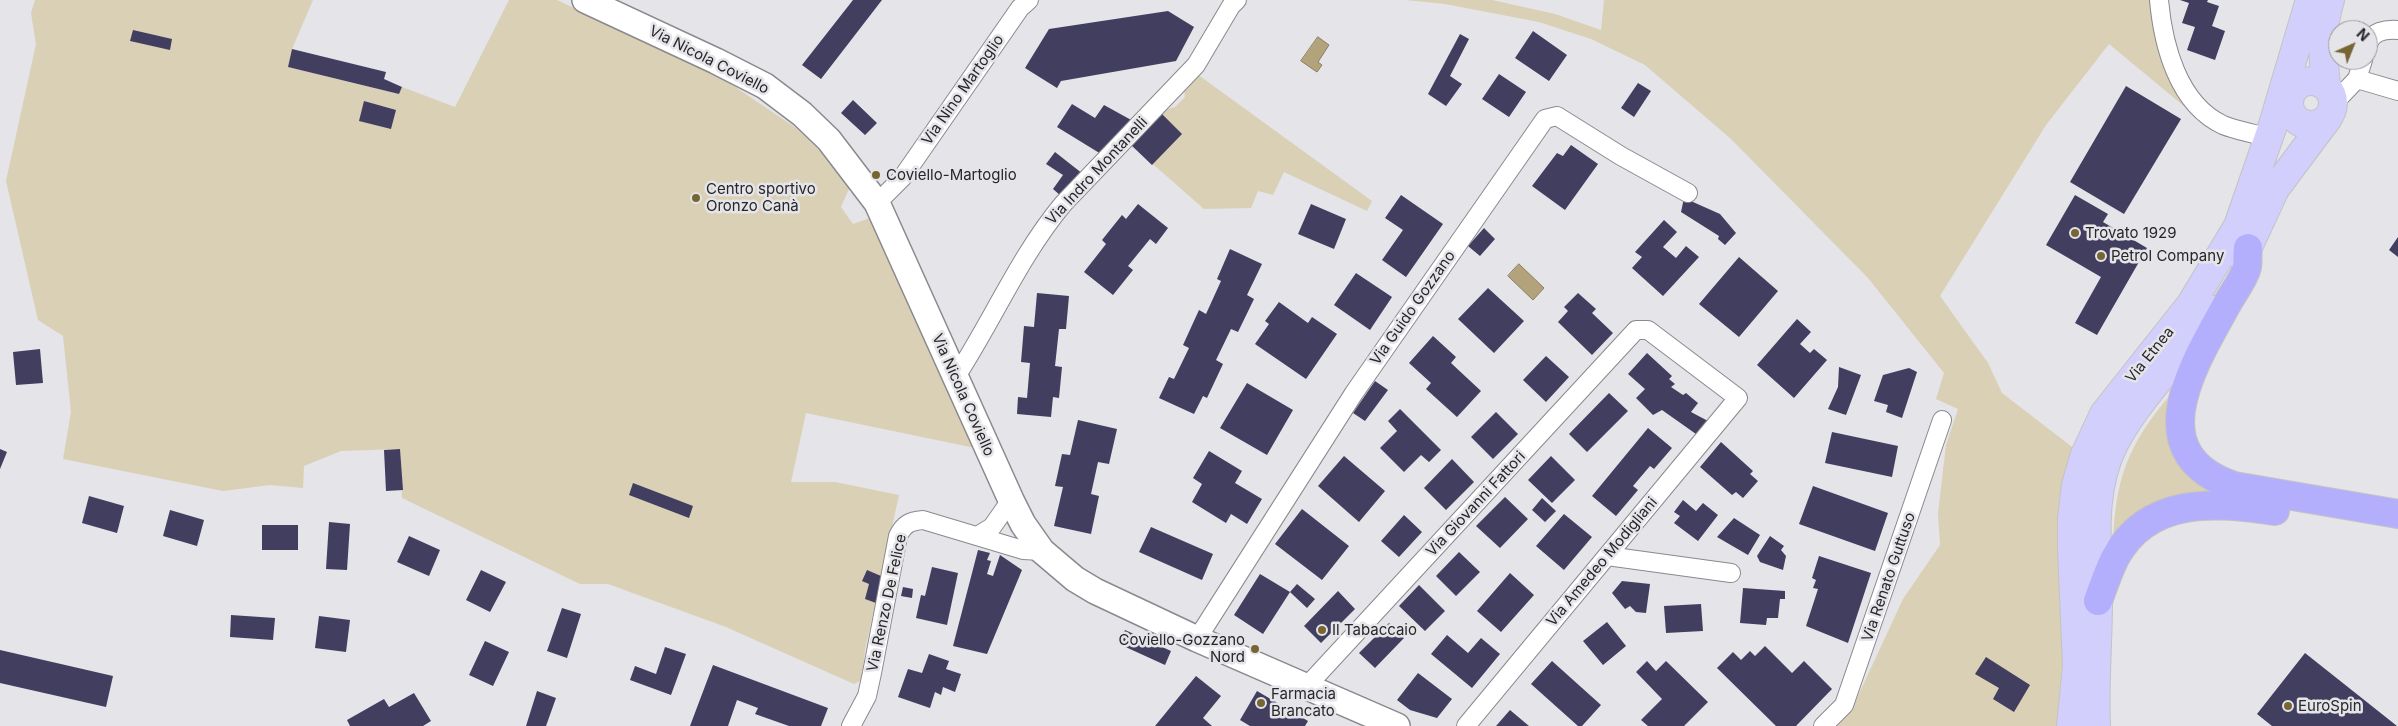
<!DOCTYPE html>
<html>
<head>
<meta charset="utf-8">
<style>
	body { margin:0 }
	#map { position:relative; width:2398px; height:726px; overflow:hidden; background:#e4e4e9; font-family:Inter,sans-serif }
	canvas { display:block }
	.north { position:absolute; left:2328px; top:20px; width:50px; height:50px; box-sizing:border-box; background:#e4e4e9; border:1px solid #98989c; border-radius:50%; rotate:44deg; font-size:14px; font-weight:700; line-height:20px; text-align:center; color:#272729 }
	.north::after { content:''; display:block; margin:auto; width:18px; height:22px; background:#776534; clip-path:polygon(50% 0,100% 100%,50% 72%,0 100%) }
</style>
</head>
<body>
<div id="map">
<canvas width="2398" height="726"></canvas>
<div class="north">N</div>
</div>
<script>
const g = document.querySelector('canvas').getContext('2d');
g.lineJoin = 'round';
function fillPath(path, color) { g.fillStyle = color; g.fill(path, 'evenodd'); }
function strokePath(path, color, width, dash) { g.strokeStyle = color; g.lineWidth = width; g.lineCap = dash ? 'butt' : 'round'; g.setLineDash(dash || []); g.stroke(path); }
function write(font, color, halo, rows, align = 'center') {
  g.font = font + ' Inter,sans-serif'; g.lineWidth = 5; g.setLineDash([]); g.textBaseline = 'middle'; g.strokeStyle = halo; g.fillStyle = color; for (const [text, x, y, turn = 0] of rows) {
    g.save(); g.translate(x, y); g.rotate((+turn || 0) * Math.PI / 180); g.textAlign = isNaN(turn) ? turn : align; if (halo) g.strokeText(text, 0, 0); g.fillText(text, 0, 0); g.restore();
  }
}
const green = new Path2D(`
	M 35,0 L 313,0 L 292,49 L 288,67 L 399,94 L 402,87 L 455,107 L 509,0 L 557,0 L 722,78 L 796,128 L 823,154 L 849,189 L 841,207 L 853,224 L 870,218 L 975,448 L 806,413 L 791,482 L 835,482 L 899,495 L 865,650 L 862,680 L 854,684 L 726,627 L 608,584 L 580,584 L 402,498 L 400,449 L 341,451 L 304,466 L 303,488 L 270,485 L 223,491 L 63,459 L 71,412 L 63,336 L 38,320 L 6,181 L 36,44 L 31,13 Z
	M 1406,0 L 1492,0 L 1555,14 L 1601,30 L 1604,0 L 2152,0 C 2155,39 2165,73 2185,107 L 2109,44 L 2046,125 L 1940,296 L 1988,363 L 2002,393 L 2076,450 L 2065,475 L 2060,524 L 2063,657 L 2057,726 L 1837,726 L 1851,711 L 1903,599 L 1940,545 L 1938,513 L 1946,445 L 1958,409 L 1936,399 L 1944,373 L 1868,278 L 1731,139 L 1645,65 L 1591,39 L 1539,22 L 1445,4 Z
	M 1197,74 L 1372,201 L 1367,211 L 1284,172 L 1273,195 L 1258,191 L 1251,208 L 1204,209 L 1130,144 L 1164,110 L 1175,107 L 1185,97 L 1184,89 Z
	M 2171,394 L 2170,428 L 2249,498 L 2113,546 C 2115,479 2127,446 2171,394 Z`);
const water = new Path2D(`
	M 1318,37 L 1329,45 L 1318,62 L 1322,65 L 1317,72 L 1301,61 Z
	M 1519,264 L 1544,288 L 1533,300 L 1508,276 Z`);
const building = new Path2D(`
	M 853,0 L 882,0 L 821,79 L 802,65 Z
	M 2180,0 L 2208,0 L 2207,2 L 2219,6 L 2212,26 L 2225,31 L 2215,60 L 2187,50 L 2195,27 L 2182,23 L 2189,3 Z
	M 1168,11 L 1194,27 L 1176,61 L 1061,81 L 1057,88 L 1025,68 L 1049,29 Z
	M 133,30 L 172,39 L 170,50 L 130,41 Z
	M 1533,31 L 1567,55 L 1549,81 L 1515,58 Z
	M 1460,34 L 1469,39 L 1450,76 L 1462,84 L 1446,106 L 1428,94 Z
	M 292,49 L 386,72 L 384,79 L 402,87 L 399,94 L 288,67 Z
	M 1499,74 L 1526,92 L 1509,117 L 1482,99 Z
	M 1638,83 L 1651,91 L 1634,117 L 1621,108 Z
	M 2126,86 L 2181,119 L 2124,214 L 2070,182 Z
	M 853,100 L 877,123 L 865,135 L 841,113 Z
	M 364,101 L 396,110 L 391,129 L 359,121 Z
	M 1072,104 L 1095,118 L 1104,105 L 1133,121 L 1101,154 L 1057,127 Z
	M 1160,112 L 1182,134 L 1152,165 L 1130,144 Z
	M 1571,145 L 1598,164 L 1565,210 L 1532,186 L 1557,153 L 1563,156 Z
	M 1055,152 L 1083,174 L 1061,196 L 1053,189 L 1063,175 L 1046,164 Z
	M 1401,195 L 1443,224 L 1406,277 L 1382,260 L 1403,230 L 1385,218 Z
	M 2075,195 L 2108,214 L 2103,222 L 2147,248 L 2097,335 L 2075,323 L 2101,277 L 2046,245 Z
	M 1684,198 L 1720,214 L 1736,233 L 1725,245 L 1718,239 L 1719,236 L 1681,212 Z
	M 1138,204 L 1168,228 L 1156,244 L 1150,239 L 1128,266 L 1133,270 L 1113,295 L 1084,272 L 1106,244 L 1102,240 L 1122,215 L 1126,219 Z
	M 1311,204 L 1346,219 L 1334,249 L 1298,234 Z
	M 1664,220 L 1677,232 L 1663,247 L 1676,258 L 1686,246 L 1699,257 L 1663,296 L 1632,268 L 1642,257 L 1635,252 Z
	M 1484,228 L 1495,239 L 1480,256 L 1468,246 Z
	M 2398,237 L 2398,257 L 2389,250 Z
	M 1230,249 L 1262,264 L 1247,295 L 1254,299 L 1238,332 L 1231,329 L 1216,360 L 1223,364 L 1207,398 L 1203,396 L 1194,414 L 1159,398 L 1169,377 L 1174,379 L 1189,348 L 1183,345 L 1199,310 L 1206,314 L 1221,281 L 1217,279 Z
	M 1739,257 L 1778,291 L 1739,337 L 1699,304 Z
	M 1356,273 L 1392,297 L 1370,330 L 1334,305 Z
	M 1488,288 L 1524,321 L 1494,353 L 1458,319 Z
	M 1037,293 L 1069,296 L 1066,329 L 1059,329 L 1055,366 L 1062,367 L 1059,398 L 1053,397 L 1051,417 L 1017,414 L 1018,397 L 1027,398 L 1030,363 L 1021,362 L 1024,326 L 1034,327 Z
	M 1578,293 L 1596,309 L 1592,313 L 1613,333 L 1592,355 L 1558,322 L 1568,311 L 1564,307 Z
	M 1279,302 L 1308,323 L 1312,317 L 1337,334 L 1306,379 L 1255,344 L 1269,324 L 1265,321 Z
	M 1797,319 L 1811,332 L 1800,344 L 1810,353 L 1814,349 L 1827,360 L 1794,398 L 1757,365 Z
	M 1433,336 L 1456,357 L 1451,363 L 1481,391 L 1457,417 L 1426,389 L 1431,383 L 1409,363 Z
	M 40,349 L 43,383 L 16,385 L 13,352 Z
	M 1647,353 L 1672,376 L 1669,379 L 1675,384 L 1671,387 L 1683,395 L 1686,393 L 1698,403 L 1691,412 L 1708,421 L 1696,434 L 1662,410 L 1653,415 L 1636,398 L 1645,389 L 1628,374 Z
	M 1546,356 L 1569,377 L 1546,402 L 1523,380 Z
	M 1839,367 L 1861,375 L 1846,415 L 1828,409 L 1838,387 Z
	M 1909,368 L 1917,372 L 1902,418 L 1886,412 L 1888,405 L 1874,401 L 1883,375 Z
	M 1375,381 L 1388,390 L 1365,421 L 1353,413 Z
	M 1247,383 L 1293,410 L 1267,455 L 1220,428 Z
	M 1609,393 L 1628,411 L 1587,452 L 1569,434 Z
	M 1400,409 L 1441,450 L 1429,462 L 1421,455 L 1404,472 L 1380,448 L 1397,431 L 1388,421 Z
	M 1496,412 L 1518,434 L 1493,459 L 1471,437 Z
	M 1078,420 L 1117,429 L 1109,464 L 1098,462 L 1091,494 L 1099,496 L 1091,534 L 1054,526 L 1063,487 L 1055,486 L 1062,454 L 1070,455 Z
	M 1648,428 L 1672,448 L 1654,469 L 1650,466 L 1633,486 L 1638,490 L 1616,516 L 1592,496 Z
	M 1832,432 L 1898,446 L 1892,477 L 1825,463 Z
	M 1721,442 L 1753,471 L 1750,474 L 1758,481 L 1743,498 L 1736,492 L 1732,495 L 1700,467 Z
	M 0,449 L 7,452 L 0,469 Z
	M 400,449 L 403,490 L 386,491 L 384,450 Z
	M 1209,451 L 1242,471 L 1235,483 L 1262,499 L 1247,524 L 1231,514 L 1226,523 L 1192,502 L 1202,484 L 1193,478 Z
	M 1344,456 L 1385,491 L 1359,522 L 1318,486 Z
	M 1551,456 L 1575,480 L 1552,503 L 1528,480 Z
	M 1452,459 L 1474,482 L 1446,510 L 1424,488 Z
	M 633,483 L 693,506 L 689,518 L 629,495 Z
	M 1813,486 L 1888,513 L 1875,551 L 1799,524 Z
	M 89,496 L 124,506 L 117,533 L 82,523 Z
	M 1505,497 L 1528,519 L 1500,548 L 1476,526 Z
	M 1542,498 L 1556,511 L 1545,522 L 1532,510 Z
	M 1683,500 L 1696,511 L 1703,503 L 1718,515 L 1698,541 L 1674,523 L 1680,516 L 1674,512 Z
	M 1302,509 L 1349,546 L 1322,580 L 1275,544 Z
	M 170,510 L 204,520 L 197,546 L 163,536 Z
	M 1564,514 L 1592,537 L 1564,570 L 1536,546 Z
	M 1404,515 L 1422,532 L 1399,557 L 1381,541 Z
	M 1734,518 L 1760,535 L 1748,555 L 1717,537 Z
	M 329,522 L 350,524 L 347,570 L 326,569 Z
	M 262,525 L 298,525 L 298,550 L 262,550 Z
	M 1151,527 L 1213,554 L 1202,580 L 1139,552 Z
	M 409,536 L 440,550 L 429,576 L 397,562 Z
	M 1770,536 L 1784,546 L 1781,550 L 1786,556 L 1783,570 L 1760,562 L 1757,556 Z
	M 978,550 L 990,553 L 987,560 L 991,561 L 987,574 L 993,576 L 1000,555 L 1022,570 L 987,654 L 953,646 Z
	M 1459,552 L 1480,572 L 1456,596 L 1436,576 Z
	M 1819,556 L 1871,573 L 1848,643 L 1806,626 L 1818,589 L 1813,588 L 1816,580 L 1812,578 Z
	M 932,567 L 958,573 L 947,625 L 916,618 L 921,595 L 925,596 Z
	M 481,570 L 506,582 L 490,612 L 466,600 Z
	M 867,570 L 881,576 L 876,603 L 865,599 L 869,584 L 862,581 Z
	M 1510,573 L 1534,595 L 1501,632 L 1477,611 Z
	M 1260,574 L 1290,592 L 1263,634 L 1234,615 Z
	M 1622,581 L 1650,584 L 1646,613 L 1636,612 L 1630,606 L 1625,609 L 1612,593 Z
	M 1297,584 L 1315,599 L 1307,608 L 1290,592 Z
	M 1419,585 L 1445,611 L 1425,631 L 1399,606 Z
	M 903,587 L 913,589 L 912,598 L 901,596 Z
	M 1743,588 L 1785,591 L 1785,599 L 1780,599 L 1778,618 L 1767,618 L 1766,625 L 1740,623 Z
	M 1338,591 L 1355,609 L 1321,643 L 1304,626 Z
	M 1701,604 L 1703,631 L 1666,633 L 1664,606 Z
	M 562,608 L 581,614 L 567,658 L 547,651 Z
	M 231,615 L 275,618 L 273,640 L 230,637 Z
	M 319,616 L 350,620 L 346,652 L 315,648 Z
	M 1607,622 L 1626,646 L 1603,665 L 1583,641 Z
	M 1389,623 L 1404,638 L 1375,668 L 1359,653 Z
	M 1125,630 L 1171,651 L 1165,665 L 1119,644 Z
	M 1447,635 L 1468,653 L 1481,638 L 1500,654 L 1472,688 L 1431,654 Z
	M 485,641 L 509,652 L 493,686 L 469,675 Z
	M 1765,646 L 1792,673 L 1804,661 L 1832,689 L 1796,726 L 1776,726 L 1717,668 L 1733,652 L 1741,660 L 1750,651 L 1755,656 Z
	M 665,647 L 686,654 L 671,695 L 630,680 L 635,666 L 656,674 Z
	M 0,650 L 113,676 L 106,707 L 0,683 Z
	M 2305,653 L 2397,726 L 2272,726 L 2257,714 Z
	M 929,654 L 949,661 L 946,669 L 961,674 L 955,692 L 943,687 L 941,695 L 935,692 L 930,708 L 898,697 L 908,669 L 922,673 Z
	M 1986,657 L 2030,685 L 2014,712 L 1993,699 L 1999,688 L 1975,674 Z
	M 1552,661 L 1601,705 L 1582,726 L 1578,726 L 1531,684 Z
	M 1647,661 L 1656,671 L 1666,661 L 1708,702 L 1684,726 L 1648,726 L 1641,720 L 1662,699 L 1636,672 Z
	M 713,665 L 828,708 L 821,726 L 789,726 L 755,714 L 758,708 L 737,700 L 728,726 L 690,726 Z
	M 1418,673 L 1452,699 L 1437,718 L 1410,710 L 1397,700 Z
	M 1196,676 L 1221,696 L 1203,718 L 1212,726 L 1155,726 Z
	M 537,691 L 556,698 L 546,726 L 526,726 Z
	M 1257,691 L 1308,721 L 1305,726 L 1250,726 L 1240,720 Z
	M 414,693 L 431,721 L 423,726 L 350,726 L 347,720 L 384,699 L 389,707 Z
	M 1510,710 L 1529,726 L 1496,726 Z`);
const street = new Path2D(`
	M 2159,0 C 2163,45 2178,104 2223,125 C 2237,131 2254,133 2268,138
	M 2368,44 C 2372,31 2386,29 2398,30
	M 2357,79 L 2398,91
	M 2334,103 L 2357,79 L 2363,60
	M 877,203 L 902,178 L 1020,8 L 1029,0
	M 955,378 C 993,320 1019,257 1063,204 L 1196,65 L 1231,6 L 1237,0
	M 979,535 L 992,527 L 1011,500
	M 1607,556 L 1731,573
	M 1197,639 L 1354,393 L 1545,119 L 1557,116 L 1621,156 L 1688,193
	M 1307,686 L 1636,330 L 1648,330 L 1738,398 L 1466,726
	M 851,726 L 867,696 L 872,673 L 898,536 C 904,524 910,521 923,520 L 1023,550 L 1042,551
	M 1823,726 L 1844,705 L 1942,420`);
const secondary = new Path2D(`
	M 585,0 L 716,61 L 765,86 L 802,114 L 829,140 L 877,203 L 1011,500 L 1023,524 L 1042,551 L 1075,579 L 1095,591 L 1197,639 L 1397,726`);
const primary = new Path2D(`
	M2289 103a22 22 0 1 1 44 0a22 22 0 1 1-44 0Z
	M 2326,86 C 2323,51 2320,35 2330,0
	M 2243,258 L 2275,189 L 2328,118
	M 2071,726 L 2077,666 L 2072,549 L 2072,518 L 2076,485 L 2084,457 L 2104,414 L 2191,304 L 2238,226 L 2272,128 L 2310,0
	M 2096,726 C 2094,684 2098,643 2098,601 C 2098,549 2089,493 2114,444 C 2139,395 2183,357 2213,310`);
const highway = new Path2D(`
	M 2248,248 C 2247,254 2248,261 2247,267 C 2244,279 2233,293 2227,304 C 2194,364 2137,453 2234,486 L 2398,514
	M 2098,601 C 2103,587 2108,572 2115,558 C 2148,496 2216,502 2275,511`);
const markers = [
	[876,175,5,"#776534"],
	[696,198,5,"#776534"],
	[2075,233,5,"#776534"],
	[2101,256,5,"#776534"],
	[1322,630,5,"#776534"],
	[1255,649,5,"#776534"],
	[1261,703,5,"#776534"],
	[2288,706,5,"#776534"]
];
const streetNames = [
	["Via Nicola Coviello",709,60,27],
	["Via Nino Martoglio",963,90,-55],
	["Via Indro Montanelli",1097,171,-47],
	["Via Guido Gozzano",1413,308,-55],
	["Via Etnea",2150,355,-51],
	["Via Nicola Coviello",963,395,66],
	["Via Giovanni Fattori",1476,504,-47],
	["Via Amedeo Modigliani",1602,562,-50],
	["Via Renato Guttuso",1889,577,-71],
	["Via Renzo De Felice",887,603,-78]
];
const poiNames = [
	["Coviello-Martoglio",886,175],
	["Centro sportivo",706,189],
	["Oronzo Canà",706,206],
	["Trovato 1929",2085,233],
	["Petrol Company",2111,256],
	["Il Tabaccaio",1332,630],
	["Coviello-Gozzano",1245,640,"right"],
	["Nord",1245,657,"right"],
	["Farmacia",1271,694],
	["Brancato",1271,711],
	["EuroSpin",2298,706]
];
fillPath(green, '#d9d0b5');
fillPath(water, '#b2a37b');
strokePath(water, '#887e62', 1);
fillPath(building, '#413e60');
strokePath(street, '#89898e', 20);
strokePath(secondary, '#89898e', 28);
strokePath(primary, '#c3c3c3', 30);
strokePath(highway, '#c3c3c3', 30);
strokePath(street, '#fff', 18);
strokePath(secondary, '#fff', 25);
strokePath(primary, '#d2cffd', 28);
strokePath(highway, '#b4affc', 28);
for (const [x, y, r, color] of markers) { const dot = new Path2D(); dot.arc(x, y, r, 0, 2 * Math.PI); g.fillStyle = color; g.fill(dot); strokePath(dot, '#e4e4e9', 2); }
write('15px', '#272729', '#e4e4e9', streetNames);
write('15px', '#272729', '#e4e4e9', poiNames, 'left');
</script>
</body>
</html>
